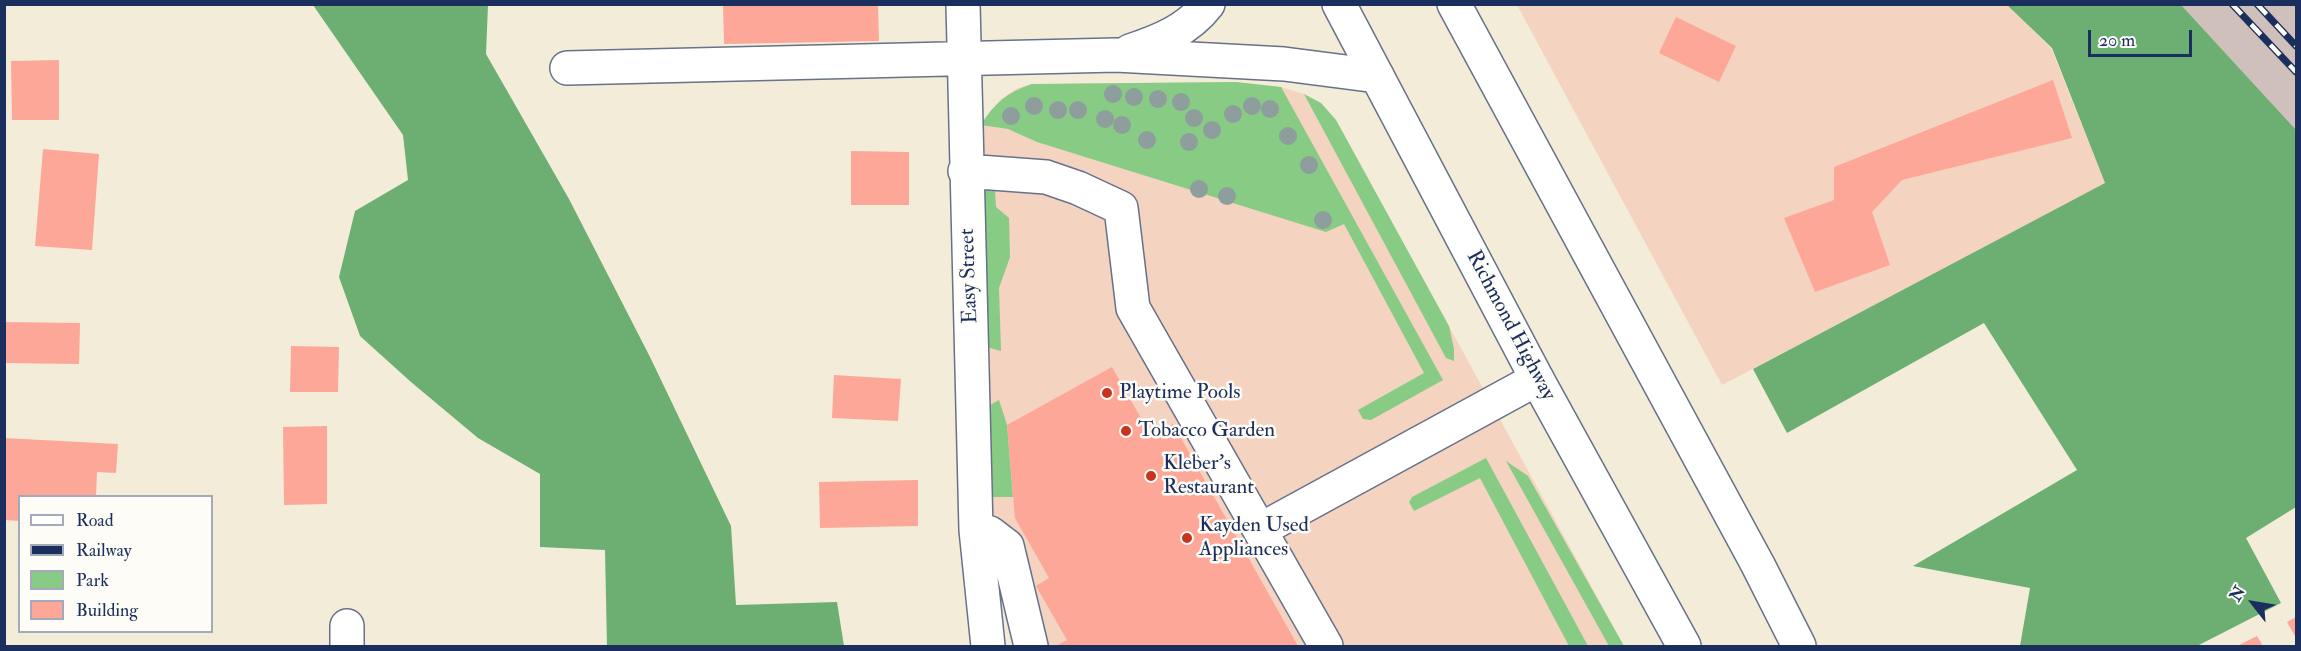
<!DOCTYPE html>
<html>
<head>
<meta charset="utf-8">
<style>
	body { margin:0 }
	#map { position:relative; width:2301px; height:651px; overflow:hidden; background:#f3ecd8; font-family:"IM FELL Double Pica",serif }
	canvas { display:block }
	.frame { position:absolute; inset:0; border:6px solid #1b2f5e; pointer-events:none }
	.legend { position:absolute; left:18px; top:495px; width:195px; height:138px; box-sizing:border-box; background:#fdfcf7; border:2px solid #a3aaba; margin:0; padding:8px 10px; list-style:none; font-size:18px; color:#1b2f5e }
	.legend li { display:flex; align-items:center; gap:12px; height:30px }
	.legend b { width:30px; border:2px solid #a3aaba }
	.north { position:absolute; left:2223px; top:573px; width:60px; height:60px; -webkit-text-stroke:4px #fdfcf7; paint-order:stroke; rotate:301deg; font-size:16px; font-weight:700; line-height:24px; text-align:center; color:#1b2f5e }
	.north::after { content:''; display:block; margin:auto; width:21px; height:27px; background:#1b2f5e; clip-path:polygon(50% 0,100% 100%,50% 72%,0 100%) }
	.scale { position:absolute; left:2088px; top:30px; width:104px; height:27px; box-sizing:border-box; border:3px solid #1b2f5e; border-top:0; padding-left:8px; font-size:18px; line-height:21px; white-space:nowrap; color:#1b2f5e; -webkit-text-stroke:4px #fdfcf7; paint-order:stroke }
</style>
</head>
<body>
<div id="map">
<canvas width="2301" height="651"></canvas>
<div class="frame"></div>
<ul class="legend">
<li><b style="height:8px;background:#fff"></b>Road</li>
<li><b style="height:8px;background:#1b2f5e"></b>Railway</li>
<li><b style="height:16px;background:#87cb85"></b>Park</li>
<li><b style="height:16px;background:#fda799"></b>Building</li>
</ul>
<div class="north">N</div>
<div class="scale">20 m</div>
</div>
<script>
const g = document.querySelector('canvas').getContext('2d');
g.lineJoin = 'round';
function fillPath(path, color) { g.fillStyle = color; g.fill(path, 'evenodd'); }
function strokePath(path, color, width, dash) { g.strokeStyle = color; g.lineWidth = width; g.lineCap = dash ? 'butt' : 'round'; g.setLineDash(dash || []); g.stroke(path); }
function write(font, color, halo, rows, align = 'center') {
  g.font = font + ' "IM FELL Double Pica",serif'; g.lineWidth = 5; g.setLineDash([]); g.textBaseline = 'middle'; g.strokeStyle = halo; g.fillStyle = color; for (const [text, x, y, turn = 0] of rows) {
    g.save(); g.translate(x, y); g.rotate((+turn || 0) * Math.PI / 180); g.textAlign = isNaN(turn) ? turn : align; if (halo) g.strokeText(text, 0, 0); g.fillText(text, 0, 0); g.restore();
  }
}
const built = new Path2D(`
	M 1517,5 L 2007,5 L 2051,48 L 2105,183 L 1722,385 Z
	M 1236,82 L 1281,87 L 1304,94 L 1321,103 L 1336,120 L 1624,646 L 1021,646 L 1001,570 L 991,564 L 981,125 L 1001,99 L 1018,88 L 1032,84 Z`);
const industrial = new Path2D(`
	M 2167,5 L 2296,5 L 2296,157 Z`);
const green = new Path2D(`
	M 1236,82 L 1281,87 L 1443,380 L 1371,420 L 1363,419 L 1358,410 L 1424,373 L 1344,224 L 1326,232 L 1037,142 L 1008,129 L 981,125 C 993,104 1009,91 1032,84 Z
	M 1304,94 L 1321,103 L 1336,120 L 1449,326 L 1454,349 L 1454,361 L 1446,358 Z
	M 992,188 L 995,191 L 996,207 L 1009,218 L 1010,257 L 999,288 L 1001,351 L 983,346 L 982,194 L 986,189 Z
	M 999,400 L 1007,425 L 1013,497 L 987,497 L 985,408 Z
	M 1486,458 L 1588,646 L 1569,646 L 1480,478 L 1414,511 L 1409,502 L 1412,497 Z
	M 1506,461 L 1528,476 L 1624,646 L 1609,646 Z`);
const forest = new Path2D(`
	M 313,5 L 488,5 L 486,54 L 569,199 L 650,357 L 731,526 L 736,605 L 837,602 L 844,646 L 607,646 L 605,550 L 540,547 L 540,474 L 478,438 L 411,382 L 360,336 L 339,277 L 355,211 L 408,180 L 403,135 Z
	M 2007,5 L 2181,5 L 2296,130 L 2296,507 L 2246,538 L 2281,603 L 2197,646 L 2020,646 L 2030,588 L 1913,566 L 2077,470 L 1984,323 L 1787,433 L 1753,369 L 2105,183 L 2052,48 Z`);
const building = new Path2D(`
	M 723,4 L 878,4 L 879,41 L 724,44 Z
	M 1676,17 L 1736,46 L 1719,82 L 1659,53 Z
	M 59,60 L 59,120 L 12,120 L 11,61 Z
	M 2053,80 L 2072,138 L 1902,180 L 1872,212 L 1890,265 L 1815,292 L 1784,218 L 1834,200 L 1834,167 Z
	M 43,149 L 99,154 L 92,250 L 35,246 Z
	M 851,151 L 909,152 L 909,205 L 851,205 Z
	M 4,322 L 80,323 L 79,364 L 4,363 Z
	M 291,346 L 339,347 L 338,392 L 290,392 Z
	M 1112,367 L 1151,436 L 1173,424 L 1298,646 L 1056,646 L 1067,640 L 1036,586 L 1049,578 L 1015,518 L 1007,425 Z
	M 834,375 L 901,379 L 898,421 L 832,418 Z
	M 327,426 L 327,504 L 284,505 L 283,427 Z
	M 4,438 L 118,444 L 116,473 L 97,472 L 96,496 L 20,496 L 20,521 L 4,520 Z
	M 918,480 L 918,526 L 820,528 L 819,482 Z
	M 2296,617 L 2296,638 L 2287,622 Z
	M 2257,636 L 2263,646 L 2237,646 Z`);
const minor = new Path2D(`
	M 963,4 L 976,530 L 988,646
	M 1130,51 C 1160,41 1188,30 1208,4
	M 567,68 L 1116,55 L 1284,64 L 1377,76
	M 965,171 L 1046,177 L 1078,188 L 1121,208 L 1133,308 L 1326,646
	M 976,530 L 990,533 L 1007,546 L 1031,646
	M 1260,530 L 1537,379
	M 347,646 L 347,626`);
const major = new Path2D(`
	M 1339,4 L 1537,379 L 1684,646
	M 1454,4 L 1758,565 L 1799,646`);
const rail = new Path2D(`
	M 2232,4 L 2296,72
	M 2257,4 L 2296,46`);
const trees = [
	[1113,94],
	[1134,97],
	[1158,99],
	[1181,102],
	[1034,106],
	[1252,106],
	[1270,109],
	[1058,110],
	[1078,110],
	[1233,114],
	[1011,116],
	[1194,118],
	[1105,119],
	[1122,125],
	[1212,130],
	[1288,136],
	[1147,140],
	[1189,142],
	[1309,165],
	[1199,189],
	[1227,196],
	[1323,220]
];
const markers = [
	[1107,393,6,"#c8321e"],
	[1126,431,6,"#c8321e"],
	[1151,476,6,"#c8321e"],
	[1187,538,6,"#c8321e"]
];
const streetNames = [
	["Easy Street",970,276,-92],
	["Richmond Highway",1510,326,62]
];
const poiNames = [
	["Playtime Pools",1119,393],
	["Tobacco Garden",1138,431],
	["Kleber's",1163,464],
	["Restaurant",1163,488],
	["Kayden Used",1199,526],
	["Appliances",1199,550]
];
fillPath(built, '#f4d3c0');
fillPath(industrial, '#d0c0bc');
fillPath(green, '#87cb85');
fillPath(forest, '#6daf72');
fillPath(building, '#fda799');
strokePath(minor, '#677189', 36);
strokePath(major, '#677189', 36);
strokePath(minor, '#fff', 33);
strokePath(major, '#fff', 33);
strokePath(rail, '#1b2f5e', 7);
strokePath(rail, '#fdfcf7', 4.5, [14]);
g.fillStyle = '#8e9e9c';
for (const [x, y] of trees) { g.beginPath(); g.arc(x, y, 9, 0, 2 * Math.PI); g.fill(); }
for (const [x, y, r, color] of markers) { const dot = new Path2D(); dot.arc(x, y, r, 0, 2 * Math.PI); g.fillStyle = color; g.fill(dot); strokePath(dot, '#fdfcf7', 2); }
write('21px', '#1b2f5e', '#fdfcf7', streetNames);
write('21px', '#1b2f5e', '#fdfcf7', poiNames, 'left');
</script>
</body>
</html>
